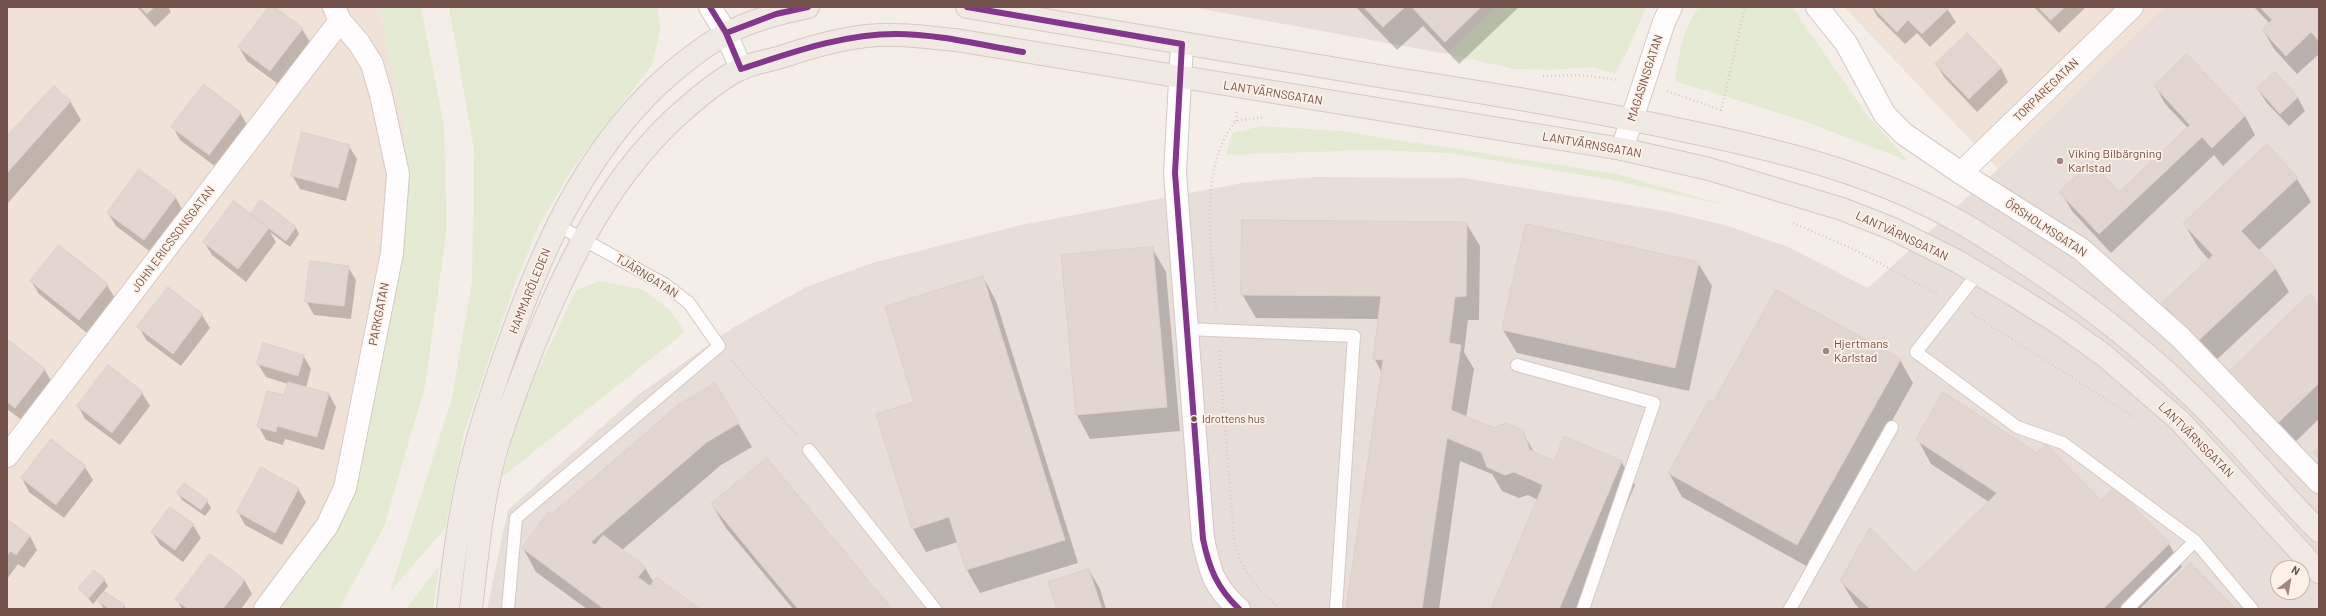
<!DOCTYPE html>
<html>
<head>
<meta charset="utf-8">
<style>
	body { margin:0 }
	#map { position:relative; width:2326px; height:616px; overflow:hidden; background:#f5eee8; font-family:Barlow,sans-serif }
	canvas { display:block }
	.frame { position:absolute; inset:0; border:8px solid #72514a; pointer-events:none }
	.north { position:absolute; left:2270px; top:560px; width:40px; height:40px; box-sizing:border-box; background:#fef2e8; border:1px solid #c6b2a9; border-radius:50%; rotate:31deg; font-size:11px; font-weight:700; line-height:16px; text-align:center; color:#72514a }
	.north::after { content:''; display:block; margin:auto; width:14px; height:18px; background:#a08881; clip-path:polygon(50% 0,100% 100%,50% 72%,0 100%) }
</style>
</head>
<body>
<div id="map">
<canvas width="2326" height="616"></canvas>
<div class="frame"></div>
<div class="north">N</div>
</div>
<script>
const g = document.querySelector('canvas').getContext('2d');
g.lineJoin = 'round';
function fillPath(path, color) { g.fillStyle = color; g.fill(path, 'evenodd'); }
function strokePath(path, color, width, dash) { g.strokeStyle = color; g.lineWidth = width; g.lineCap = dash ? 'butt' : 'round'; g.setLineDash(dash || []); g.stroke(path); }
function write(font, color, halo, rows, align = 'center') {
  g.font = font + ' Barlow,sans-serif'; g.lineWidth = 3.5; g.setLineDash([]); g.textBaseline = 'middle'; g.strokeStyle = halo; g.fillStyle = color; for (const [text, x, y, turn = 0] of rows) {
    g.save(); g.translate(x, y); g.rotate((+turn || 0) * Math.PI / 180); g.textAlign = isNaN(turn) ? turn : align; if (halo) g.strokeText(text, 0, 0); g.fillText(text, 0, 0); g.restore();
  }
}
const residential = new Path2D(`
	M 7,7 L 379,7 L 404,122 L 408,213 L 349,510 L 275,609 L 7,609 Z
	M 1844,7 L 2164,7 L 1998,169 Z`);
const industrial = new Path2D(`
	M 1191,7 L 1496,7 L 1447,54 Z
	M 2164,7 L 2319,7 L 2319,609 L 487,609 L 508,510 L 638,395 L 734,327 L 806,287 L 872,263 L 1021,225 L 1242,183 L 1316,177 L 1464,178 L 1665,211 L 1725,225 L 1788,247 L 1868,288 L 1998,169 ZM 2278,568 L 2302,568 L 2302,592 L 2278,592 Z`);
const green = new Path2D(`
	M 379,7 L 421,7 L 444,126 L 447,228 L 425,386 L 384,527 L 339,609 L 275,609 L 349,510 L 408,213 L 404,122 Z
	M 449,7 L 658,7 L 660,31 L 652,65 L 571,171 L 539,225 L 513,289 L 464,433 L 445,528 L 390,592 L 452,398 L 472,281 L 474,150 Z
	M 1496,7 L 1646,7 L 1627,52 L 1615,74 L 1593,67 L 1547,70 L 1515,69 L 1447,54 Z
	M 1699,7 L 1792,7 L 1868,116 L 1908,161 L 1804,121 L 1675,81 C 1678,59 1684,24 1699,7 Z
	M 1262,126 L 1341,131 L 1617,174 L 1729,206 L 1607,179 L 1449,153 L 1371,150 L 1226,155 L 1232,133 Z
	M 599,281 L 642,289 L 671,311 L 685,332 L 502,477 L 523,402 L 576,290 Z
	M 439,566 L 433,609 L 406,609 Z`);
const shadow = new Path2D(`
	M 137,7 L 168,7 L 171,12 L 155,27 Z
	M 270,7 L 274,7 L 302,29 L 310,42 L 278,84 L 247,61 L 239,47 Z
	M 1356,7 L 1519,7 L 1459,64 L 1423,26 L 1397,50 Z
	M 1872,7 L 1946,7 L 1956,22 L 1930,47 L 1917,33 L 1905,44 L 1877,16 Z
	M 2034,7 L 2086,7 L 2059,33 Z
	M 2254,7 L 2319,7 L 2319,54 L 2297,74 L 2274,49 L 2263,30 L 2270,24 Z
	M 1967,34 L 2001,68 L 2008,82 L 1977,112 L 1944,77 L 1936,64 Z
	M 2275,73 L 2298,98 L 2305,111 L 2289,126 L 2266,102 L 2258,89 Z
	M 2155,86 L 2245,116 L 2255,135 L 2223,166 L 2214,155 L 2111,253 L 2072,211 L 2061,192 L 2119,193 L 2188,128 L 2166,105 Z
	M 70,101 L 81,120 L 7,204 L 7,138 Z
	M 240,113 L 248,126 L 216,167 L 180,140 L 173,127 Z
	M 349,146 L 357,159 L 346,201 L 300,189 L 292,175 Z
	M 139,171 L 176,198 L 183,211 L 152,253 L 116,226 L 108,213 Z
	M 2297,179 L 2311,202 L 2258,251 L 2275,268 L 2289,292 L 2212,364 L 2177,326 L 2163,303 L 2209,260 L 2198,247 L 2184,224 Z
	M 261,201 L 296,228 L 299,234 L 290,247 L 270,232 L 276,242 L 246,282 L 212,255 L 204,242 L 254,218 Z
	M 1466,223 L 1480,246 L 1479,320 L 1468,320 L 1464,352 L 1474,369 L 1466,418 L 1494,429 L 1522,431 L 1535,454 L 1554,462 L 1621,461 L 1635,485 L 1582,609 L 1492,609 L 1538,500 L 1528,495 L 1519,498 L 1502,491 L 1492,474 L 1460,461 L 1439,609 L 1347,609 L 1382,373 L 1374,358 L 1379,319 L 1256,318 L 1242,294 Z
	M 1152,248 L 1166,272 L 1180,431 L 1090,439 L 1077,415 L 1062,256 Z
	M 1698,263 L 1712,286 L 1689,391 L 1517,353 L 1503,330 Z
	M 348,267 L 356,280 L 351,319 L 314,315 L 306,301 Z
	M 983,277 L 996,301 L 1078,563 L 980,593 L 967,570 L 958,542 L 926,552 L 913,529 L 916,403 Z
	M 31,281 L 107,285 L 115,298 L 87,333 L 39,294 Z
	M 168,288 L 202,315 L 210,328 L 181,366 L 146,340 L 139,327 Z
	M 2319,304 L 2319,419 L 2291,446 L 2243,396 L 2230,372 Z
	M 7,340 L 45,370 L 52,383 L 23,421 L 7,409 Z
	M 303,355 L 311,369 L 306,388 L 329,394 L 336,407 L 324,450 L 285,439 L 283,445 L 266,440 L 259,427 L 285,397 L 288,384 L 266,377 L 258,364 Z
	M 1900,360 L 1913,383 L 1810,568 L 1682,497 L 1669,473 Z
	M 715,384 L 752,447 L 721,465 L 622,550 L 645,568 L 654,583 L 698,609 L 587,609 L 536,572 L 523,548 L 552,515 Z
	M 142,393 L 150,406 L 120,445 L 85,419 L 78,406 Z
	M 1918,440 L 2101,502 L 2114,489 L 2169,544 L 2182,567 L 2140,609 L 1860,609 L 1855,604 L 1841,581 L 1915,576 L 1989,502 L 1931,464 Z
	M 51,441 L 85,467 L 93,480 L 64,518 L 29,492 L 22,478 Z
	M 184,484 L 207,501 L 211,508 L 205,516 L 182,500 L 178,493 Z
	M 298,489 L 306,502 L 282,545 L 245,525 L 238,512 Z
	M 712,505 L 890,609 L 793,609 L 726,528 Z
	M 7,520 L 30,536 L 37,550 L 24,568 L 18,564 L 7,579 Z
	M 193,525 L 201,538 L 183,562 L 160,545 L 152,532 Z
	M 210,555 L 245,581 L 252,594 L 241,609 L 182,609 L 177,600 Z
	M 1089,570 L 1100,589 L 1106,609 L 1058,609 Z
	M 94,571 L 104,580 L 108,586 L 93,604 L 80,588 Z
	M 99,601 L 124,606 L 126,609 L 104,609 Z`);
const building = new Path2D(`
	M 140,7 L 154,7 L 147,14 Z
	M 269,7 L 275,7 L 303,28 L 270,71 L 238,47 Z
	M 1364,7 L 1405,7 L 1383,27 Z
	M 1412,7 L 1481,7 L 1445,42 Z
	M 1873,7 L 1948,7 L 1949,8 L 1922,34 L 1908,20 L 1897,32 Z
	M 2038,7 L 2065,7 L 2051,20 Z
	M 2260,7 L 2319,7 L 2319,41 L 2311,32 L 2286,56 L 2262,30 L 2272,20 Z
	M 1967,33 L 2001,68 L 1969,99 L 1935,64 Z
	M 2187,54 L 2245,116 L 2212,148 L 2202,137 L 2099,234 L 2059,192 L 2091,162 L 2119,192 L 2190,125 L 2154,86 Z
	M 2275,72 L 2298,97 L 2280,114 L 2257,88 Z
	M 204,84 L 241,113 L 209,155 L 171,127 Z
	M 54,86 L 71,101 L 7,173 L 7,136 Z
	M 302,132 L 350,145 L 338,188 L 291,176 Z
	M 2267,144 L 2298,178 L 2241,231 L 2276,268 L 2198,341 L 2162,303 L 2213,255 L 2183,224 Z
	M 139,169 L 176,197 L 144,240 L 107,213 Z
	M 261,200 L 296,227 L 286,241 L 250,214 Z
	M 234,201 L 269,228 L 238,269 L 203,242 Z
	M 1242,220 L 1467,222 L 1466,296 L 1455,297 L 1449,343 L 1461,345 L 1451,410 L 1494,428 L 1505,423 L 1523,430 L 1530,450 L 1554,461 L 1564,436 L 1622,461 L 1559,609 L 1491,609 L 1543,485 L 1514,472 L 1505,475 L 1487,467 L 1481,452 L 1447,438 L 1422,609 L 1346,609 L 1383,360 L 1373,359 L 1381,296 L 1241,295 Z
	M 1526,224 L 1699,262 L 1675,368 L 1502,330 Z
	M 59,245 L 108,284 L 79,320 L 30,281 Z
	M 1153,247 L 1167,407 L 1076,415 L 1061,255 Z
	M 310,261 L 349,266 L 344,306 L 305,302 Z
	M 983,276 L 1065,540 L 966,570 L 949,517 L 912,529 L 876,414 L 914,402 L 885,307 Z
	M 168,287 L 203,314 L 173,354 L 137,327 Z
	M 1776,290 L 1901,359 L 1797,545 L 1668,473 L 1709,400 L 1713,402 Z
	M 2310,294 L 2319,303 L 2319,383 L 2278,423 L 2229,372 Z
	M 7,339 L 45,369 L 15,408 L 7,402 Z
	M 263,343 L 304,355 L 298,376 L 257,364 Z
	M 108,365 L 143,392 L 112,433 L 77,406 Z
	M 288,382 L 329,393 L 317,437 L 277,426 L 276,432 L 257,427 L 267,391 L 284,395 Z
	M 715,383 L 739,423 L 707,442 L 591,542 L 595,545 L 603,535 L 646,567 L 638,577 L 650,586 L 656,577 L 700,609 L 604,609 L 522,548 L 549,511 L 552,514 L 678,405 Z
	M 1943,392 L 2037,453 L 2046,444 L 2101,500 L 2114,487 L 2170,543 L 2103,609 L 1870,609 L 1840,581 L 1870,527 L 1915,574 L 1997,493 L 1916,440 Z
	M 51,439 L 86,466 L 56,505 L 21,478 Z
	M 2319,447 L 2319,459 L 2313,453 Z
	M 767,458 L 892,609 L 798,609 L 711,504 Z
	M 261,467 L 299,488 L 275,533 L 237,512 Z
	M 184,483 L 208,500 L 201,510 L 177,493 Z
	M 170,507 L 194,524 L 175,550 L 151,532 Z
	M 7,519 L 30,536 L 16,555 L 10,551 L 7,556 Z
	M 210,554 L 245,580 L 223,609 L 188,609 L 175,600 Z
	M 2191,563 L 2236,609 L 2143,609 Z
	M 1089,569 L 1102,609 L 1057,609 L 1048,582 Z
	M 94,570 L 105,579 L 89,598 L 78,588 Z
	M 105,592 L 125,605 L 122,609 L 109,609 L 98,601 Z`);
const path = new Path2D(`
	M 1543,76 L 1581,75 L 1619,80
	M 1667,91 L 1721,110
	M 1721,111 L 1745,7
	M 1236,121 L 1237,111
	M 1793,223 L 1855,250 L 1937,294
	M 1216,310 C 1212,253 1197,167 1236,121 L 1264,117
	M 1971,313 L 2134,417
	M 1219,351 L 1234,540 C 1243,571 1252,585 1276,605 L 1277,609
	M 732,361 L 797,436`);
const lane = new Path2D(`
	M 1978,273 L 1916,352 L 2017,427 L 2063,443 L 2195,541 L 2127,609
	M 1186,329 L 1354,336 L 1336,609
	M 1517,365 L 1654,403 L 1583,609
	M 809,450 L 935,609
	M 2195,541 L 2252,609
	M 508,609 L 516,518 L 719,346 L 689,303 L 666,285 L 557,225
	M 1790,609 L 1892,427`);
const street = new Path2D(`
	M 1817,7 L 1846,43 L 1885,115 L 1904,134 L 1961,173 L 2081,249 L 2180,337 L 2319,482
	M 1182,44 L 1175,173 L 1203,539 C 1210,571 1213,586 1239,609
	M 1622,149 L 1664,22 L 1671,7
	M 1961,173 L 2132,7
	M 7,456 L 340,21
	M 265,609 L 327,526 L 345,488 L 392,253 L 398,174 L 381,95 L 372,64 L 359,43 L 340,21 L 334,7`);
const secondary = new Path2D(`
	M 710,7 L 726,33 L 741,69`);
const primary = new Path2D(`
	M 967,7 C 1111,30 1254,56 1397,79 C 1494,94 1590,110 1686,131 C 1787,152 1885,176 1975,231 C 2056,281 2128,333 2196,400 C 2238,441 2277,489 2319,531
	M 448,609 C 454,558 460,507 473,457 C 481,423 493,390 504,357 C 539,256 581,157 660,83 C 680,65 702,47 726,34 C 751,20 780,13 808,7
	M 471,609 C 477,558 481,508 494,458 C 504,421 518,386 532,350 C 568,261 611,173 685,109 C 702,94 720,79 740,69 C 752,63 768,61 781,57 C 817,45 858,33 897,35 C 917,35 937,39 956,40 L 1622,149 L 1709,169 L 1842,209 L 1893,229 L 1957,261 L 2014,295 L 2060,324 L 2105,356 L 2180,421 L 2319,572`);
const bus1 = new Path2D(`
	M 710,7 L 726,33 L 741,69 C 791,53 842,34 896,34 C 938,34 981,45 1023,52
	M 967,7 L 1182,44 L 1175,173 L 1203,539 C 1209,568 1217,588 1239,609
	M 726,33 L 776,14 L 808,7`);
const markers = [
	[2060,161,4,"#a08881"],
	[1826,351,4,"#a08881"],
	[1194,419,3.5,"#72514a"]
];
const busNames = [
	["Idrottens hus",1202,419]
];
const streetNames = [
	["MAGASINSGATAN",1645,78,-72],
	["TORPAREGATAN",2046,90,-44],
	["LANTVÄRNSGATAN",1273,93,9],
	["LANTVÄRNSGATAN",1592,145,10],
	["ÖRSHOLMSGATAN",2046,228,33],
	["LANTVÄRNSGATAN",1902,236,25],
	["JOHN ERICSSONSGATAN",173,239,-53],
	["TJÄRNGATAN",647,276,32],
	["HAMMARÖLEDEN",530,291,-68],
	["PARKGATAN",379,314,-79],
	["LANTVÄRNSGATAN",2196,440,45]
];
const poiNames = [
	["Viking Bilbärgning",2068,154],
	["Karlstad",2068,168],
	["Hjertmans",1834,344],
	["Karlstad",1834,358]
];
fillPath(residential, '#f1e2d8');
fillPath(industrial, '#e8ded9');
fillPath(green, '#e5ebd3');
fillPath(shadow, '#0003');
fillPath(building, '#e2d6d0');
strokePath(building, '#ded0cb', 1);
strokePath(lane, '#d4c9c5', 14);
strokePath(street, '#d4c9c5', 24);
strokePath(secondary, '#d4c9c5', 24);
strokePath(primary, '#d4c9c5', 24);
strokePath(path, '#d7ccc9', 2.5, [1, 3]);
strokePath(lane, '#fefcfc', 12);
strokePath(street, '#fefcfc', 22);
strokePath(secondary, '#fefcfc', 22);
strokePath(primary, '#f1eae4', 22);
strokePath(bus1, '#82378c', 6);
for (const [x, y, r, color] of markers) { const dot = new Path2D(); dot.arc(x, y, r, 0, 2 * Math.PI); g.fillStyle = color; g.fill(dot); strokePath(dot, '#fef2e8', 1.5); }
write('11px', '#72514a', '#fef2e8', busNames, 'left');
write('12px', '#72514a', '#fef2e8', streetNames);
write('12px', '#72514a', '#fef2e8', poiNames, 'left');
</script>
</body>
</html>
